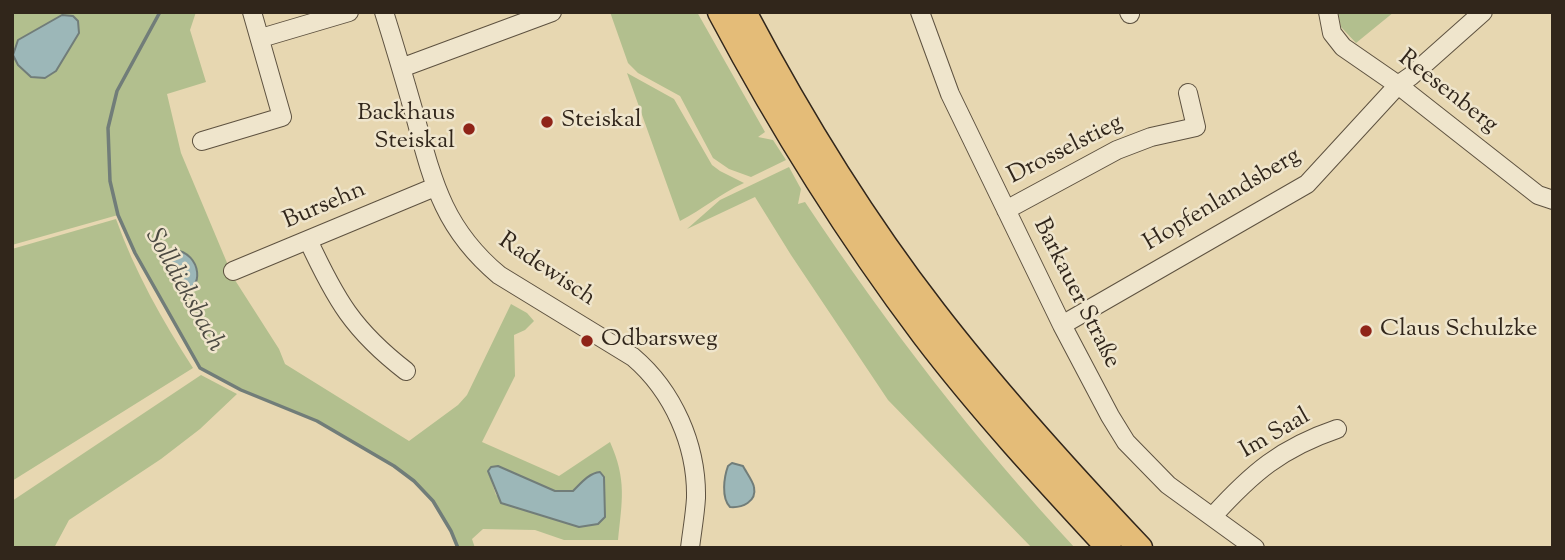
<!DOCTYPE html>
<html>
<head>
<meta charset="utf-8">
<style>
	body { margin:0 }
	#map { position:relative; width:1565px; height:560px; overflow:hidden; background:#e7d7b1; font-family:"Sorts Mill Goudy",serif }
	canvas { display:block }
	.frame { position:absolute; inset:0; border:14px solid #31261b; pointer-events:none }
</style>
</head>
<body>
<div id="map">
<canvas width="1565" height="560"></canvas>
<div class="frame"></div>
</div>
<script>
const g = document.querySelector('canvas').getContext('2d');
g.lineJoin = 'round';
function fillPath(path, color) { g.fillStyle = color; g.fill(path, 'evenodd'); }
function strokePath(path, color, width, dash) { g.strokeStyle = color; g.lineWidth = width; g.lineCap = dash ? 'butt' : 'round'; g.setLineDash(dash || []); g.stroke(path); }
function write(font, color, halo, rows, align = 'center') {
  g.font = font + ' "Sorts Mill Goudy",serif'; g.lineWidth = 5; g.setLineDash([]); g.textBaseline = 'middle'; g.strokeStyle = halo; g.fillStyle = color; for (const [text, x, y, turn = 0] of rows) {
    g.save(); g.translate(x, y); g.rotate((+turn || 0) * Math.PI / 180); g.textAlign = isNaN(turn) ? turn : align; if (halo) g.strokeText(text, 0, 0); g.fillText(text, 0, 0); g.restore();
  }
}
const green = new Path2D(`
	M 12,12 L 196,12 L 190,30 L 206,82 L 167,94 L 181,153 L 233,277 L 279,349 L 285,364 L 409,441 L 458,405 L 467,395 L 511,304 L 527,313 L 534,321 L 525,330 L 514,335 L 515,376 L 482,442 L 559,476 L 610,442 C 627,480 622,501 618,540 L 564,540 L 535,530 L 483,529 L 472,539 L 475,548 L 458,548 L 451,531 L 433,501 L 414,481 L 394,466 L 317,421 L 241,390 L 200,368 L 135,253 L 118,215 L 12,245 ZM 498,466 L 555,491 L 573,491 L 595,473 L 579,527 L 496,495 L 488,471 Z
	M 610,12 L 697,12 L 765,132 L 758,137 L 773,140 L 786,160 L 751,177 L 729,169 L 713,158 L 680,96 L 638,73 L 628,63 Z
	M 1338,12 L 1394,12 L 1356,43 L 1341,27 Z
	M 627,73 L 674,99 L 712,165 L 720,171 L 744,183 C 719,194 704,209 680,221 Z
	M 789,167 L 801,189 L 798,204 L 805,202 C 886,324 976,441 1075,548 L 1032,548 L 888,400 L 791,255 L 755,197 L 687,229 L 720,200 Z
	M 116,219 C 135,272 162,320 193,368 L 12,481 L 12,249 Z
	M 201,375 L 237,394 L 200,429 L 161,459 L 69,520 L 54,548 L 12,548 L 12,501 Z`);
const water = new Path2D(`
	M 62,15 L 73,16 L 78,21 L 79,33 L 56,71 L 45,78 L 31,77 L 18,65 L 13,55 L 18,40 Z
	M 174,250 C 202,252 206,294 179,290 C 174,276 161,262 174,250 Z
	M 732,463 L 743,466 C 746,472 753,481 754,487 C 757,502 742,508 730,507 C 721,498 724,477 728,466 Z
	M 498,466 L 555,491 L 573,491 C 581,483 589,473 600,472 L 604,477 L 605,517 L 598,524 L 579,527 L 501,503 L 488,471 L 491,467 Z`);
const stream = new Path2D(`
	M 160,12 L 117,91 L 108,128 L 110,181 L 118,215 L 135,253 L 200,368 L 241,390 L 317,421 L 394,466 L 414,481 L 433,501 L 451,531 L 458,548`);
const minor = new Path2D(`
	M 384,12 C 395,47 405,81 415,116 C 433,183 444,229 499,275 L 633,357 C 673,391 697,445 696,498 C 695,515 692,531 690,548
	M 920,12 L 950,94 L 1062,325 L 1110,416 L 1126,442 L 1168,485 L 1255,548
	M 1129,12 L 1130,14
	M 1328,12 L 1332,33 L 1343,47 L 1398,85 L 1538,195 L 1553,200
	M 261,38 L 349,12
	M 401,68 L 552,12
	M 202,141 L 282,117 L 252,12
	M 1006,210 L 1117,150 L 1151,137 L 1196,127 L 1188,93
	M 308,240 C 336,300 353,330 406,371
	M 233,271 L 435,187
	M 1062,325 L 1307,184 L 1398,85 L 1411,76 L 1483,12
	M 1213,516 C 1252,473 1281,448 1337,429`);
const highway = new Path2D(`
	M 720,12 C 780,125 848,234 924,335 C 981,410 1045,479 1109,548
	M 744,12 C 799,116 862,219 934,312 C 998,395 1068,472 1140,548`);
const markers = [
	[547,122,7,"#8f2418"],
	[469,129,7,"#8f2418"],
	[1366,331,7,"#8f2418"],
	[587,341,7,"#8f2418"]
];
const streetNames = [
	["Reesenberg",1447,93,38],
	["Drosselstieg",1066,151,-27],
	["Hopfenlandsberg",1223,201,-31],
	["Bursehn",325,207,-23],
	["Radewisch",546,271,34],
	["Barkauer Straße",1075,294,63],
	["Im Saal",1276,435,-30]
];
const poiNames = [
	["Backhaus",455,115,"right"],
	["Steiskal",455,143,"right"],
	["Steiskal",561,122],
	["Claus Schulzke",1380,331],
	["Odbarsweg",601,341]
];
const waterNames = [
	["Solldieksbach",183,291,61]
];
fillPath(green, '#b2bf8e');
fillPath(water, '#9cb7b8');
strokePath(water, '#717d79', 2);
strokePath(stream, '#717d79', 3.5);
strokePath(minor, '#5e5240', 20);
strokePath(highway, '#31261b', 27);
strokePath(minor, '#efe5cc', 18);
strokePath(highway, '#e4bc78', 24);
for (const [x, y, r, color] of markers) { const dot = new Path2D(); dot.arc(x, y, r, 0, 2 * Math.PI); g.fillStyle = color; g.fill(dot); strokePath(dot, '#efe5cc', 2.5); }
write('24px', '#31261b', '#efe5cc', streetNames);
write('24px', '#31261b', '#efe5cc', poiNames, 'left');
write('italic 26px', '#4c4a42', '#efe5cc', waterNames);
</script>
</body>
</html>
